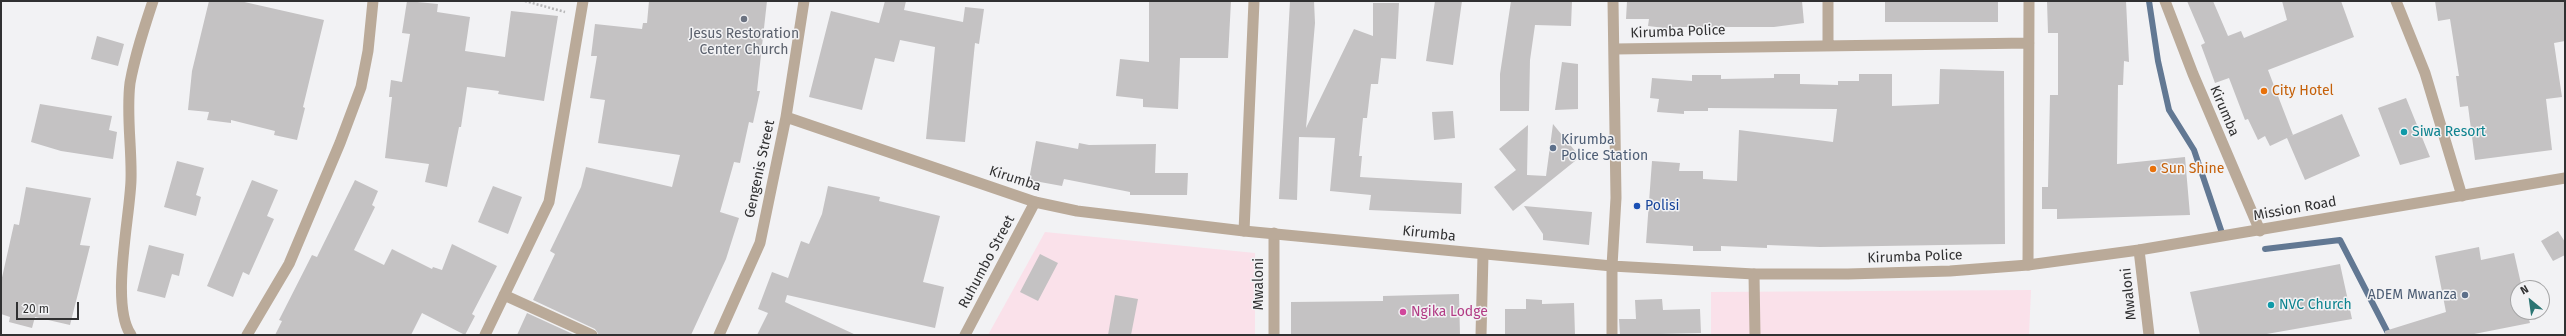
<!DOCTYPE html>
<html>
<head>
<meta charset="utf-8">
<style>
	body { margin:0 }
	#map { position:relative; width:2566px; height:336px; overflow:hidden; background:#f2f2f4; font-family:"Fira Sans",sans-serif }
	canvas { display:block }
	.frame { position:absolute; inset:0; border:2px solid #313132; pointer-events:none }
	.north { position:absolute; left:2510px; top:280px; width:40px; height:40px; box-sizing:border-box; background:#f2f2f4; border:1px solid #a5a5a6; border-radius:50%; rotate:331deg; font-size:11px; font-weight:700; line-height:16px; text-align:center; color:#313132 }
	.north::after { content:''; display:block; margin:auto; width:14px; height:18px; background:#2b7573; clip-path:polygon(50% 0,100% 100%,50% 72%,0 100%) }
	.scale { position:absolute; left:16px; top:302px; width:63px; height:18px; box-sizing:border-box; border:2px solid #313132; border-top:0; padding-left:5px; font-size:12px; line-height:14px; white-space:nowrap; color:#313132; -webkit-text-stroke:3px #f2f2f4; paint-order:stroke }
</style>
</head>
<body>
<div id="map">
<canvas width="2566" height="336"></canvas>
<div class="frame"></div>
<div class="north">N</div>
<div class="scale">20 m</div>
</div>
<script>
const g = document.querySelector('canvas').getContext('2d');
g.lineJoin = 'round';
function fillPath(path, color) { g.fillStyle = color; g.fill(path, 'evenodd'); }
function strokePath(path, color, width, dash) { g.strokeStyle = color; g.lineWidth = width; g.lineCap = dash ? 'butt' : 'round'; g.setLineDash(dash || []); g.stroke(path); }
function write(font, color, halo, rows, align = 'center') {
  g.font = font + ' "Fira Sans",sans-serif'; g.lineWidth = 3; g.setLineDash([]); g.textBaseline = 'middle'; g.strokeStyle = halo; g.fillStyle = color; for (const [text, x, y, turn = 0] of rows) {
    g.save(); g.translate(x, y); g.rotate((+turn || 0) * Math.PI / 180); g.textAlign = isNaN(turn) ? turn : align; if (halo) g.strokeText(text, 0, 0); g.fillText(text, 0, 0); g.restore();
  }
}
const education = new Path2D(`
	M 1045,232 L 1255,253 L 1255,335 L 988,335 Z
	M 2031,290 L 2029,335 L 1711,335 L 1711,292 Z`);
const stream = new Path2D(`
	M 2149,1 L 2158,61 L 2169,110 L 2194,150 L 2223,236
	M 2265,249 L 2340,240 L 2389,335`);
const building = new Path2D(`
	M 209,1 L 240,1 L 324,20 L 303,107 L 305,108 L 297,140 L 274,135 L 275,131 L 231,120 L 231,123 L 207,120 L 209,112 L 188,110 L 192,71 Z
	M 407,1 L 438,4 L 437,12 L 470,17 L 465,51 L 505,57 L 511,11 L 558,16 L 544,101 L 498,94 L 499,91 L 467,87 L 461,127 L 459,127 L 447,187 L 425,182 L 429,164 L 385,158 L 392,97 L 389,97 L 391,80 L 402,82 L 410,34 L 402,33 Z
	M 649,1 L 767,1 L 757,91 L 760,91 L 753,123 L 749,122 L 740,163 L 734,162 L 720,212 L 739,218 L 726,259 L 691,335 L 599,335 L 595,329 L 533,300 L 555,254 L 550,251 L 581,187 L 586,167 L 672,187 L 680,155 L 598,143 L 605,100 L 590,98 L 597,56 L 591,56 L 595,24 L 642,29 L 643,23 L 647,23 Z
	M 885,1 L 906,1 L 904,10 L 963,22 L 965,7 L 984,9 L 979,44 L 975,43 L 965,142 L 926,139 L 935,47 L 900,40 L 894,62 L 875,58 L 862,110 L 809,97 L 831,11 L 879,23 Z
	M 1149,1 L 1231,1 L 1228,58 L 1180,58 L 1178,109 L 1143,107 L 1143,99 L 1116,96 L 1120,59 L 1149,62 Z
	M 1290,1 L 1314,1 L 1315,23 L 1306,128 L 1354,29 L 1373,36 L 1373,3 L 1399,3 L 1396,59 L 1381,58 L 1378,84 L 1371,84 L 1367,118 L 1363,118 L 1359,156 L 1362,156 L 1360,177 L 1462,183 L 1461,214 L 1369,210 L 1371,195 L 1330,191 L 1335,138 L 1299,137 L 1297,200 L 1279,199 Z
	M 1435,1 L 1462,1 L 1453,65 L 1426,61 Z
	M 1511,1 L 1572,1 L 1571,26 L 1535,25 L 1530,60 L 1529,111 L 1500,111 L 1500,74 Z
	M 1627,1 L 1802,1 L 1804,23 L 1774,27 L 1674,27 L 1673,29 L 1648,26 L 1649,19 L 1626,19 Z
	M 1885,1 L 1998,1 L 1998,22 L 1885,22 Z
	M 2047,1 L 2126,1 L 2129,62 L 2124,61 L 2123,85 L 2118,85 L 2117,164 L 2185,157 L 2190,215 L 2057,219 L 2057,209 L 2042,209 L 2042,187 L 2048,187 L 2050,95 L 2058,95 L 2058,33 L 2048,33 Z
	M 2187,1 L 2213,1 L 2228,36 L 2241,31 L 2244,38 L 2287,20 L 2282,1 L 2341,1 L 2354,37 L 2268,70 L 2293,135 L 2288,137 L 2342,114 L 2360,156 L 2305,180 L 2287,138 L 2270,146 L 2265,136 L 2258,140 L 2248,119 L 2245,120 L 2229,78 L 2215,83 L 2201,45 L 2205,43 Z
	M 2435,1 L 2565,1 L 2565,41 L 2554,43 L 2562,97 L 2546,99 L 2552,150 L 2475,160 L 2468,106 L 2460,107 L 2456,76 L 2459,76 L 2450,19 L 2438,21 Z
	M 97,36 L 124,44 L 118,66 L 91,59 Z
	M 1562,62 L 1578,64 L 1578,109 L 1555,110 Z
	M 1940,69 L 2004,71 L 2005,244 L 1820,247 L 1767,245 L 1767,248 L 1721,246 L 1721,251 L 1693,251 L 1693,246 L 1646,243 L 1652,161 L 1680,163 L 1679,171 L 1703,171 L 1703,179 L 1737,181 L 1739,130 L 1833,142 L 1837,109 L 1708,108 L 1708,111 L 1684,111 L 1684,114 L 1657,112 L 1659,99 L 1650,98 L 1652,78 L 1692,81 L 1692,75 L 1721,75 L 1721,79 L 1774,78 L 1774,74 L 1800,74 L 1800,84 L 1838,85 L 1838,81 L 1859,81 L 1859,74 L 1892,74 L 1892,106 L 1939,104 Z
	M 2406,98 L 2430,157 L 2400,165 L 2378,108 Z
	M 40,104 L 112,116 L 109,130 L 117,132 L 113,159 L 61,151 L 31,142 Z
	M 1453,111 L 1455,138 L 1434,140 L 1432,112 Z
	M 1553,124 L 1580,157 L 1513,211 L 1494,187 L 1516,170 L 1499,149 L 1528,125 L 1527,175 L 1546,176 Z
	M 1036,141 L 1078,149 L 1079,143 L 1089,145 L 1156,144 L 1155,173 L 1188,173 L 1187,195 L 1130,195 L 1130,192 L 1064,179 L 1062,186 L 1029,180 Z
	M 177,161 L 204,168 L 196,195 L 201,197 L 196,216 L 164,207 Z
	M 252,180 L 278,190 L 267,216 L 274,219 L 249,275 L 243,272 L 233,297 L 207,286 Z
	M 355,180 L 378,191 L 372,205 L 375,207 L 354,250 L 384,265 L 392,249 L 432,269 L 433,267 L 442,270 L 452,244 L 497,266 L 472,314 L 475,316 L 465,335 L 422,313 L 411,335 L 275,335 L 282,321 L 279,320 L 312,255 L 317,257 Z
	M 493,186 L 522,197 L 508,234 L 478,222 Z
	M 828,186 L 880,197 L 879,201 L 940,216 L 923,282 L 944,287 L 935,328 L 787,295 L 785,302 L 856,335 L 757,335 L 768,313 L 758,309 L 772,272 L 788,278 L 801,241 L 809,244 L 822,214 Z
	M 26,187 L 91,198 L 80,245 L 90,246 L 70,325 L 35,317 L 32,328 L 9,322 L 10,317 L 1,314 L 1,282 L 14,224 L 19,225 Z
	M 1524,206 L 1592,212 L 1589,245 L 1543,240 L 1543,234 Z
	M 2558,231 L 2565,242 L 2565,255 L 2553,261 L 2541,241 Z
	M 149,245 L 184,254 L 179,276 L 172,274 L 165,298 L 137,291 Z
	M 2479,247 L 2481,260 L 2514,253 L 2522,288 L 2518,288 L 2518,312 L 2527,312 L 2530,323 L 2469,335 L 2385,335 L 2385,331 L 2446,312 L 2435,256 Z
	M 1040,254 L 1058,263 L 1038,301 L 1020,292 Z
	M 2340,264 L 2352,319 L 2261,335 L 2200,335 L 2190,292 Z
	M 1459,294 L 1460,335 L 1291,335 L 1291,302 L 1383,301 L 1383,296 Z
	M 1115,295 L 1138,299 L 1131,335 L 1108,335 Z
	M 1526,299 L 1542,300 L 1542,304 L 1574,303 L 1575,335 L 1505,335 L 1505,309 L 1526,309 Z
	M 1662,299 L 1663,310 L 1700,309 L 1701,333 L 1620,335 L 1619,319 L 1636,319 L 1635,300 Z
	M 527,313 L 575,335 L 517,335 Z`);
const path = new Path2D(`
	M 525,1 L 565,12`);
const service = new Path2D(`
	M 1754,274 L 1755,335`);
const minor = new Path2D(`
	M 1828,1 L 1828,45
	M 2165,1 L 2193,74 L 2260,231
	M 2396,1 L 2425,73 L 2462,196
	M 1615,49 L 2029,43
	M 1244,231 L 1254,1
	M 2139,250 L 2149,335
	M 2028,265 L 2029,1
	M 504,295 L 592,335
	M 131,335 C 110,305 130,217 131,180 C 132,148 126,114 130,83 C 135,55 144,28 153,1
	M 247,335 L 289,264 L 340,143 L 361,87 L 368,51 L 373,1
	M 485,335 L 549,202 L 583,1
	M 965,335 L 1035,202
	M 1274,335 L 1274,233
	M 1481,335 L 1483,255
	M 1612,335 L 1612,266`);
const tertiary = new Path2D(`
	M 786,117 L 1035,202 L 1077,211 L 1244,231 L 1612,266 L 1754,274 L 1848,274 L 1950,271 L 2028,265 L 2139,250 L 2565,178
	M 1612,266 L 1616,198 L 1613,1
	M 719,335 L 760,243 L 786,117 L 804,1`);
const markers = [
	[744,19,4,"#6b7280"],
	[2264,91,4,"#e8710a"],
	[2404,132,4,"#0f9aa8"],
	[1553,148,4,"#5c6f8a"],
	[2153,169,4,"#e8710a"],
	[1637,206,4,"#1a4fb4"],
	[2465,295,4,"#5c6f8a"],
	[2271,305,4,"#0f9aa8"],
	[1403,312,4,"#d1479c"]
];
const streetNames = [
	["Kirumba Police",1678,32,-2],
	["Kirumba",2224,111,67],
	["Gengenis Street",760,169,-78],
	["Kirumba",1015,179,18],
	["Mission Road",2295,209,-10],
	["Kirumba",1429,234,6],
	["Kirumba Police",1915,257,-2],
	["Ruhumbo Street",987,262,-62],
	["Mwaloni",1259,284,-90],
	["Mwaloni",2129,294,-96]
];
const worshipNames = [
	["Jesus Restoration",744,34],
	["Center Church",744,50]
];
const foodNames = [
	["City Hotel",2272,91],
	["Sun Shine",2161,169]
];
const cultureNames = [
	["Siwa Resort",2412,132],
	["NVC Church",2279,305]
];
const serviceNames = [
	["Kirumba",1561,140],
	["Police Station",1561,156],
	["ADEM Mwanza",2457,295,"right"]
];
const transitNames = [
	["Polisi",1645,206]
];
const hotelNames = [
	["Ngika Lodge",1411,312]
];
fillPath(education, '#fae1ea');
strokePath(stream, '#627893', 6);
fillPath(building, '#c4c2c3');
strokePath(path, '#b7b7b8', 2.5, [2, 2]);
strokePath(service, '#baaa99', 11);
strokePath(minor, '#baaa99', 11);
strokePath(tertiary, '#baaa99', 11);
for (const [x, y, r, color] of markers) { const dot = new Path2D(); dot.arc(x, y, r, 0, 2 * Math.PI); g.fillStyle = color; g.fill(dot); strokePath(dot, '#f2f2f4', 1.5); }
write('14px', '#313132', '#f2f2f4', streetNames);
write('14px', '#5b616d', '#f2f2f4', worshipNames);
write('14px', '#c56008', '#f2f2f4', foodNames, 'left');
write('14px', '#0d838f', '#f2f2f4', cultureNames, 'left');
write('14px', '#4e5e75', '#f2f2f4', serviceNames, 'left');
write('14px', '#164399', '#f2f2f4', transitNames, 'left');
write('14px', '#b23c85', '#f2f2f4', hotelNames, 'left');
</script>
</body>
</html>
